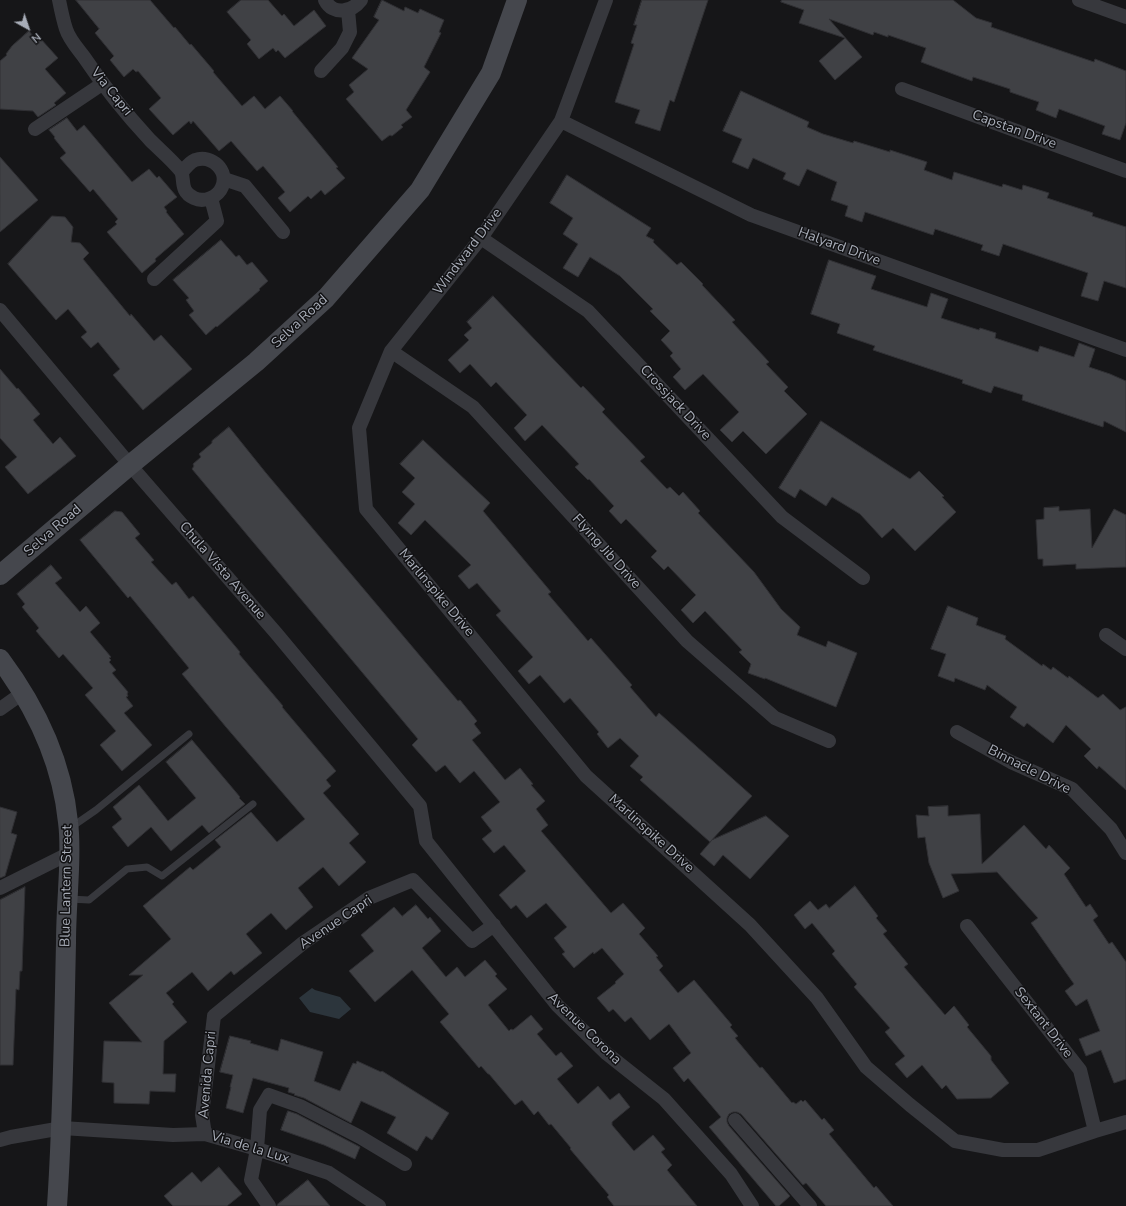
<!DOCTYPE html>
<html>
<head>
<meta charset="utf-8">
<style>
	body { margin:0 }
	#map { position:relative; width:1126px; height:1206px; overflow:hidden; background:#161618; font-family:"Nunito Sans",sans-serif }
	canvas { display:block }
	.north { position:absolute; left:8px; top:8px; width:40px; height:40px; -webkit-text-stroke:3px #111113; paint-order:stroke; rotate:140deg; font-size:11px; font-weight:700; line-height:16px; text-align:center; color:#a8adb8 }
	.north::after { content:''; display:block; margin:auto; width:14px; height:18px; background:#a8adb8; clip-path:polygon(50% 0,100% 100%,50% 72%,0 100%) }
</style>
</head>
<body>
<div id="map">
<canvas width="1126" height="1206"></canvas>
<div class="north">N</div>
</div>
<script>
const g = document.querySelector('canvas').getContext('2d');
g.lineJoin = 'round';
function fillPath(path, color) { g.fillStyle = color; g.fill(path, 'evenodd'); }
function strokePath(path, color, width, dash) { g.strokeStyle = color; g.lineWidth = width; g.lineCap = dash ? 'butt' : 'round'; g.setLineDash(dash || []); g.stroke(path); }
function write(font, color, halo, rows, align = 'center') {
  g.font = font + ' "Nunito Sans",sans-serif'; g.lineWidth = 3; g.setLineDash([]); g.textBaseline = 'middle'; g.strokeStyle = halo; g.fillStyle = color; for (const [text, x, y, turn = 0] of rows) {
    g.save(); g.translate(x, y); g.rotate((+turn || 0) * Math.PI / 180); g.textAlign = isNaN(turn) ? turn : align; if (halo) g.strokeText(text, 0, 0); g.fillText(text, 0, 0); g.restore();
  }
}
const water = new Path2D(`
	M 312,988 L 315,990 L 340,997 L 351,1009 L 339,1019 L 310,1012 L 299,998 Z`);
const building = new Path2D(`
	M 76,0 L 150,0 L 174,28 L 175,27 L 190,45 L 191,44 L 214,71 L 213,72 L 242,106 L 254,96 L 265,109 L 280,96 L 293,111 L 292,111 L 338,167 L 336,168 L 345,178 L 325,195 L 321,190 L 311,199 L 308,196 L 290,212 L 278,198 L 285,192 L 263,166 L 257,171 L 231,141 L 219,151 L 193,121 L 191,124 L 189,121 L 173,135 L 149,109 L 161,98 L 138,71 L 136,72 L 133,69 L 124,77 L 110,60 L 114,56 L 95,33 L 99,29 Z
	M 241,0 L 268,0 L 282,16 L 284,14 L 294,26 L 314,10 L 326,26 L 285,58 L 278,50 L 276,52 L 273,48 L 259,59 L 247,44 L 251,40 L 227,12 Z
	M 382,0 L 404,11 L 405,7 L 418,13 L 420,9 L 444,20 L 439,32 L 441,33 L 424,67 L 430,72 L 406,110 L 412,117 L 401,125 L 403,127 L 392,136 L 390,135 L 382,141 L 346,99 L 354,92 L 349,85 L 368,69 L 352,58 L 379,20 L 374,17 Z
	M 642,0 L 708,0 L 674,102 L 670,100 L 660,131 L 635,123 L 640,110 L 615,102 L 634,44 L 631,43 L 637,25 L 634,25 Z
	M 782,0 L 953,0 L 976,18 L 992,23 L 991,27 L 1094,62 L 1095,59 L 1126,71 L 1126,123 L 1120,140 L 1102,134 L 1105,126 L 1059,109 L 1056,118 L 1036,110 L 1039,102 L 1010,92 L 1010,89 L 973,77 L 972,81 L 921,62 L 926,48 L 888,35 L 888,37 L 874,32 L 873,35 L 829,19 L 862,57 L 835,80 L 819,61 L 845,38 L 799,23 L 804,10 L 781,2 Z
	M 29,31 L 37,41 L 40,38 L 58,58 L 45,69 L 66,93 L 54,103 L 56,105 L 38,117 L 33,111 L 0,109 L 0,61 L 7,55 L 6,54 L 12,46 Z
	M 741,91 L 809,122 L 807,127 L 823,134 L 853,143 L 854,141 L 890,152 L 890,150 L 927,162 L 924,170 L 952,180 L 954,172 L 1002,187 L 1003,184 L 1022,190 L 1023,185 L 1049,193 L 1047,198 L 1093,213 L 1092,216 L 1126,227 L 1126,288 L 1104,281 L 1098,301 L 1081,296 L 1088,273 L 1003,244 L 999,256 L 981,250 L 983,245 L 935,229 L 933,235 L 865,212 L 862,222 L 845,216 L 848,206 L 831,200 L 837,182 L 807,169 L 799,186 L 783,179 L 786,173 L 753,158 L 748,169 L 732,162 L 742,139 L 723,131 Z
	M 67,118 L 77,131 L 84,125 L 132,182 L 149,169 L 157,178 L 159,176 L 177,197 L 164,207 L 167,211 L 166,212 L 184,234 L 155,259 L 156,261 L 142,273 L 107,232 L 117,224 L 115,222 L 118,219 L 93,189 L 90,192 L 60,158 L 66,153 L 54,138 L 55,137 L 49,130 Z
	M 0,157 L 38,200 L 0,232 Z
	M 567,175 L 651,228 L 646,236 L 654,240 L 653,242 L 677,265 L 681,262 L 703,284 L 702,285 L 735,320 L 732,322 L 769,362 L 766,364 L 788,387 L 784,391 L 807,414 L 766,454 L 743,431 L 732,442 L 720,430 L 739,412 L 703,374 L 685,390 L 673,377 L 681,369 L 670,356 L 673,353 L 661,340 L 670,331 L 650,311 L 653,309 L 620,276 L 590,257 L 578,277 L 563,268 L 578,244 L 563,234 L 573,218 L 550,203 Z
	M 52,216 L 65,217 L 73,227 L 71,242 L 80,243 L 89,253 L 83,259 L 130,316 L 131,314 L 154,341 L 161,335 L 192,369 L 143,410 L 113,375 L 120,369 L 98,342 L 91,348 L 81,337 L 87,332 L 68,309 L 56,320 L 8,264 Z
	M 221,240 L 236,257 L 239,255 L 247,265 L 252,262 L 268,281 L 259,289 L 260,290 L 217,327 L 216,326 L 206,335 L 189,315 L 194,311 L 186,300 L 189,298 L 173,280 Z
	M 829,260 L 876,276 L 871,289 L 927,307 L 931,293 L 948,299 L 941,318 L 979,330 L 980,328 L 996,333 L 995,338 L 1038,352 L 1040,346 L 1074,357 L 1079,343 L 1095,349 L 1089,367 L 1110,374 L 1126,381 L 1126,432 L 1104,421 L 1103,427 L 1022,400 L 1023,395 L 994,386 L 991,393 L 962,383 L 963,380 L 873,350 L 875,346 L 837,333 L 840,324 L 811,314 Z
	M 493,296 L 581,388 L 583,386 L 605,409 L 602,412 L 645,457 L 640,461 L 667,489 L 670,487 L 679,496 L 683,492 L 700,511 L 698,513 L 754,572 L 781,609 L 800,627 L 797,635 L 826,647 L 828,641 L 857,653 L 836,707 L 765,678 L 765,679 L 748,673 L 751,664 L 739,652 L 742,650 L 705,611 L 693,623 L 681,610 L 696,595 L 668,566 L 664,570 L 651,557 L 657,551 L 626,519 L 621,524 L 609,511 L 614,506 L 589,479 L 588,480 L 575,467 L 579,464 L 542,425 L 525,441 L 514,428 L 527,415 L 496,382 L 491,387 L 470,364 L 460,373 L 448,360 L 469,340 L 464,335 L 472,328 L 467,322 Z
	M 0,369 L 17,389 L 18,388 L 40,414 L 33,420 L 53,444 L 60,437 L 76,456 L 28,494 L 5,467 L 17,457 L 0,438 Z
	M 821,421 L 910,479 L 919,471 L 944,496 L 942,497 L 956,512 L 915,551 L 893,528 L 882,538 L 860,514 L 832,497 L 826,506 L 800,489 L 795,498 L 779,488 Z
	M 229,427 L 266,473 L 458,701 L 460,700 L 477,721 L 474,724 L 481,733 L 472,740 L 505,780 L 520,768 L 533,784 L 531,785 L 545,801 L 536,809 L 548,825 L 541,831 L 611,913 L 623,903 L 645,928 L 639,934 L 658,956 L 656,957 L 663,966 L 659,970 L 678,993 L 694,980 L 732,1025 L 730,1027 L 738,1036 L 735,1038 L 760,1068 L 762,1067 L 792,1103 L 793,1102 L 796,1104 L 801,1100 L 803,1102 L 805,1100 L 822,1120 L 824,1118 L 834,1130 L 829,1134 L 874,1188 L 876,1186 L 893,1206 L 826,1206 L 806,1183 L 803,1185 L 741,1114 L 737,1112 L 733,1112 L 729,1114 L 727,1118 L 727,1122 L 729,1126 L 790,1196 L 779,1206 L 776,1206 L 709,1127 L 721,1117 L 688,1078 L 684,1082 L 673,1068 L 691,1053 L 669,1024 L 650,1040 L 631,1017 L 625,1022 L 613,1009 L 609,1012 L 597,998 L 616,983 L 615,982 L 624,974 L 602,948 L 594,954 L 593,952 L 574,968 L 562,954 L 565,952 L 554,938 L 567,927 L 546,903 L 527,918 L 516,905 L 511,909 L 499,895 L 526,871 L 504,845 L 494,853 L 482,839 L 492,831 L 481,817 L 500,802 L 474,771 L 460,783 L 445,765 L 436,772 L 412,745 L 418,739 L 192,469 L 194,466 L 193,464 L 201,457 L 199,454 L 212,443 L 212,441 Z
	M 423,440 L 490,503 L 483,511 L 551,592 L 548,594 L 588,641 L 591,638 L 632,685 L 630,687 L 656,717 L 659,713 L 752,796 L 710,842 L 640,780 L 643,777 L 630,766 L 639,756 L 620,738 L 608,748 L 597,734 L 599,732 L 570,698 L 564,703 L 540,675 L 529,684 L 518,671 L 533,657 L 496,615 L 501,611 L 477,583 L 469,589 L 458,576 L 471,565 L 425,520 L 411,535 L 398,523 L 415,504 L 402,492 L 415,478 L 400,464 Z
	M 1059,507 L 1059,511 L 1090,509 L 1092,548 L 1114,509 L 1126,515 L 1126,567 L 1076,569 L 1076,564 L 1043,566 L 1043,559 L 1038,559 L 1036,520 L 1044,519 L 1044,508 Z
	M 115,511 L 122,512 L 140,534 L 135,538 L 154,560 L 151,562 L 172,585 L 176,582 L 189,599 L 193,596 L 240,652 L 239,654 L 283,706 L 282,707 L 336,771 L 326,780 L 331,786 L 323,793 L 359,834 L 349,843 L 366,862 L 339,886 L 323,867 L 298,888 L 313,907 L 286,930 L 271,913 L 246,934 L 262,953 L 234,975 L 231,971 L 208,991 L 192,972 L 166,993 L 174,1002 L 172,1004 L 187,1022 L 164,1041 L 163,1074 L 176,1074 L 175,1092 L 150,1091 L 149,1104 L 114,1103 L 114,1083 L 102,1082 L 104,1041 L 142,1042 L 109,1003 L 143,975 L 129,975 L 171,939 L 143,906 L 190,867 L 193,870 L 221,847 L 215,840 L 251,812 L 277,842 L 305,819 L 226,727 L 182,674 L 189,668 L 130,596 L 128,598 L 80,540 Z
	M 51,565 L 62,578 L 55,583 L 80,612 L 86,606 L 100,623 L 90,632 L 111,657 L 109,658 L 111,660 L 109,662 L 116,670 L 112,673 L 128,692 L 127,694 L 128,696 L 126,697 L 133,706 L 124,713 L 152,745 L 122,771 L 100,745 L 116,731 L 85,695 L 93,688 L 63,654 L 59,658 L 36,631 L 39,628 L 22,607 L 25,604 L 17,594 Z
	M 948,606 L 978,618 L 976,625 L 1006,636 L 1005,639 L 1042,666 L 1043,664 L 1051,670 L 1053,667 L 1068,678 L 1069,676 L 1098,698 L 1103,694 L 1120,710 L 1126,707 L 1126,790 L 1099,766 L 1097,769 L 1084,756 L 1091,749 L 1066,725 L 1053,743 L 1027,723 L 1024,727 L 1010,717 L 1017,707 L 987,685 L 985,690 L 955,678 L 954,682 L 938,676 L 946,654 L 931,649 Z
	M 192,740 L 240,797 L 239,798 L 245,804 L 209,833 L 202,825 L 171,851 L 151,827 L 128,847 L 112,827 L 122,819 L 113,807 L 139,785 L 168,821 L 196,798 L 166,762 Z
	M 948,806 L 948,816 L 980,814 L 982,864 L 1024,825 L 1046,849 L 1049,845 L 1070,868 L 1064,874 L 1086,907 L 1090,904 L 1098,916 L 1093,920 L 1109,944 L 1112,942 L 1126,962 L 1126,1079 L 1114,1083 L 1101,1050 L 1086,1056 L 1079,1039 L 1100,1031 L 1087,999 L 1076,1006 L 1065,991 L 1074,984 L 1031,923 L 1038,918 L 997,872 L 951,874 L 959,891 L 943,898 L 929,863 L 925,837 L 918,838 L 916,815 L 929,816 L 928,807 Z
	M 0,807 L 17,812 L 11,833 L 17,835 L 5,876 L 0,878 Z
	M 766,816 L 789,836 L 750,879 L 723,855 L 714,866 L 700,854 L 712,840 Z
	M 855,886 L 878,916 L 876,918 L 887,931 L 883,934 L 908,964 L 904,967 L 945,1015 L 954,1006 L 969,1025 L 967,1027 L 991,1056 L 991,1060 L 1009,1083 L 991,1098 L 957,1099 L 946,1085 L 942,1089 L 922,1065 L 907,1078 L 895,1064 L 905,1056 L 885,1032 L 890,1028 L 854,987 L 857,984 L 832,954 L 835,951 L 812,923 L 805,929 L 794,915 L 810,901 L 818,910 L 826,904 L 829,908 Z
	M 25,887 L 22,971 L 20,971 L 19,990 L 16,989 L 13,1065 L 0,1065 L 0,900 Z
	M 416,905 L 428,919 L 430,917 L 441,931 L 422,948 L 446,977 L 457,967 L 465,977 L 485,960 L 497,974 L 495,976 L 507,989 L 488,1005 L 509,1031 L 511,1029 L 513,1030 L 531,1015 L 543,1029 L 537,1034 L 556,1056 L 561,1052 L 573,1066 L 557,1079 L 578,1104 L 598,1086 L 610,1100 L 619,1093 L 630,1107 L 612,1122 L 612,1125 L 634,1151 L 653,1135 L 665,1149 L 661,1152 L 672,1165 L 667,1170 L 697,1206 L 614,1206 L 607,1197 L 609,1195 L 570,1149 L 571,1148 L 551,1124 L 549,1125 L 538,1111 L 534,1115 L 522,1100 L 515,1105 L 489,1074 L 488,1074 L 481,1066 L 479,1068 L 440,1022 L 449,1014 L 412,970 L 375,1002 L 349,971 L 374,951 L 361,935 L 394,907 L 402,916 Z
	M 230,1036 L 251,1041 L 250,1043 L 278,1051 L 281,1039 L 323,1052 L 314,1081 L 340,1091 L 353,1063 L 356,1064 L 357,1061 L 381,1072 L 382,1071 L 449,1113 L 432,1140 L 426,1136 L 417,1151 L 387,1133 L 396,1117 L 361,1101 L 351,1123 L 304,1098 L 294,1095 L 295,1094 L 288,1092 L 289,1088 L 253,1078 L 243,1113 L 226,1108 L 231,1087 L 230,1087 L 233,1075 L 220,1072 Z
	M 288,1111 L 297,1114 L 360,1147 L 355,1159 L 324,1145 L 281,1130 Z
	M 219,1167 L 242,1194 L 227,1206 L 173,1206 L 164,1196 L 192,1172 L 201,1182 Z
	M 308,1180 L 330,1206 L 277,1206 L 277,1205 Z`);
const lane = new Path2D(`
	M 70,828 L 96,810 L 189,734
	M 69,899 L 89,900 L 127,869 L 147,867 L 162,876 L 253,804`);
const street = new Path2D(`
	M 59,0 C 61,10 63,20 66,29 C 69,39 78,49 84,57 C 104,87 126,114 150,140 C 160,150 171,159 180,170 C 186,177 178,191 194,198 C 204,203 218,197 222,187 C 229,171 212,154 195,160 C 190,162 186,167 182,172
	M 325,0 C 333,16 352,12 361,0
	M 606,0 L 561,121 L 481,238 L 391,351 L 359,428 L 366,509 L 586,776 L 750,925 L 817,998 L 866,1067 L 910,1105 L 955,1141 L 1003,1150 L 1038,1150 L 1095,1131 L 1126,1122
	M 1079,0 L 1126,17
	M 321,71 L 342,48 L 350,32 L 348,10
	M 902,89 L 1126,171
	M 561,121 L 751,215 L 1126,350
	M 35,129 L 102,84
	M 224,179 L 245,186 L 283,232
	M 481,238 L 588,311 L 782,517 L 863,578
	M 154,279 L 217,221 L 211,198
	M 0,310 L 130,465 L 276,633 L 420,806 L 426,841 L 557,1005 L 606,1053 L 664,1099 L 731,1174 L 752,1206
	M 391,351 L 473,407 L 687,641 L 775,718 L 829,741
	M 1106,635 L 1126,649
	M 0,709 L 24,692
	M 957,732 L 1011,762 L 1072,789 L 1111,829 L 1126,853
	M 0,888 L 70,853
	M 967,926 L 1080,1070 L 1095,1131
	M 735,1120 L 810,1206
	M 205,1134 L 202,1115 L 214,1016 L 303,943 L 369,898 L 413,880 L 472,941 L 494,925
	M 0,1140 L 11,1137 L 62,1128 L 173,1135 L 205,1134 L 257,1149 L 329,1173 L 379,1206
	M 269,1206 L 251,1180 L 257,1149 L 260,1110 L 269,1095 L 300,1106 L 360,1137 L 405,1164`);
const secondary = new Path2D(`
	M 0,575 L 130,465 L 256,362 L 326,298 L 420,190 L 491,73 L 517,0
	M 0,659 C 35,706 62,762 68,822 C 71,845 69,868 68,891 C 67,908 66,925 66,943 C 64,1031 63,1118 57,1206`);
const streetNames = [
	["Via Capri",111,92,51],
	["Capstan Drive",1014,130,20],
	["Halyard Drive",839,247,20],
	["Windward Drive",468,252,-53],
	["Selva Road",300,322,-43],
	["Crossjack Drive",675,403,47],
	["Selva Road",53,531,-41],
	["Flying Jib Drive",606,552,48],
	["Chula Vista Avenue",222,571,49],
	["Marlinspike Drive",436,593,50],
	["Binnacle Drive",1029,770,27],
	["Marlinspike Drive",651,834,42],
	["Blue Lantern Street",67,886,-89],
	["Avenue Capri",336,923,-34],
	["Sextant Drive",1043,1023,52],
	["Avenue Corona",584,1029,44],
	["Avenida Capri",208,1075,-85],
	["Via de la Lux",250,1148,17]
];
fillPath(water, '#2c353c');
fillPath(building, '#404145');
strokePath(building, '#303034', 1);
strokePath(lane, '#37383d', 7);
strokePath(street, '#37383d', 14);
strokePath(secondary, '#45474d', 20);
write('14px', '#a8adb8', '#111113', streetNames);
</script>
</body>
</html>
